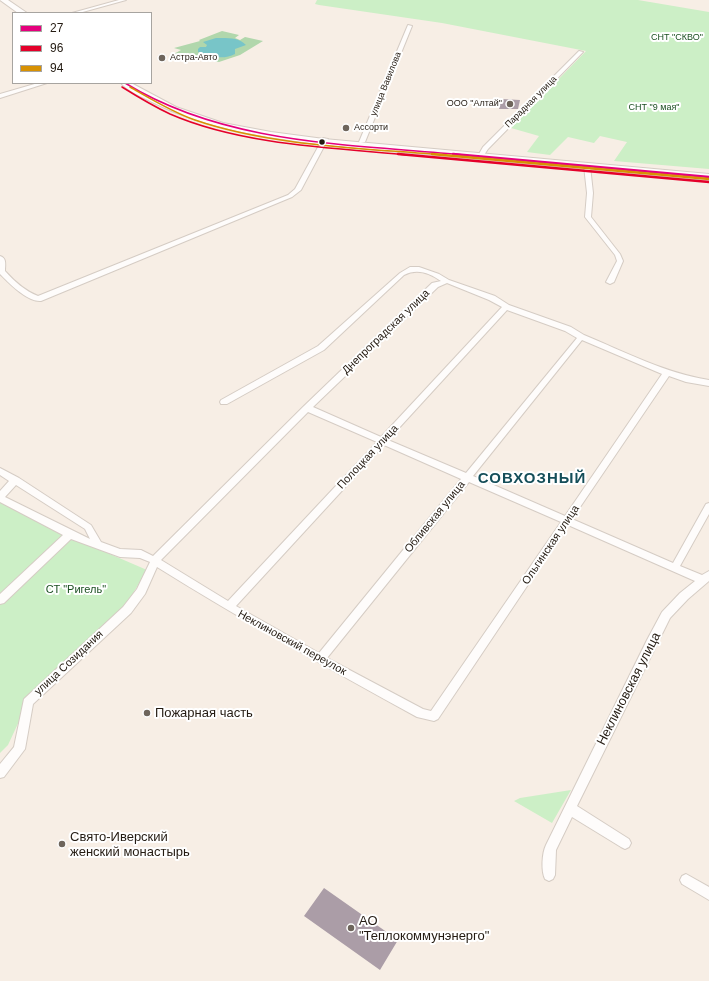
<!DOCTYPE html>
<html>
<head>
<meta charset="utf-8">
<style>
	body { margin:0 }
	#map { position:relative; width:709px; height:981px; overflow:hidden; background:#f7eee5; font-family:Arial,sans-serif }
	canvas { display:block }
	.legend { position:absolute; left:12px; top:12px; width:140px; height:72px; box-sizing:border-box; background:#fff; border:1px solid #a7a4a0; margin:0; padding:5px 7px; list-style:none; font-size:12px; color:#241b12 }
	.legend li { display:flex; align-items:center; gap:8px; height:20px }
	.legend b { width:20px; border:1px solid #a7a4a0 }
</style>
</head>
<body>
<div id="map">
<canvas width="709" height="981"></canvas>
<ul class="legend">
<li><b style="height:5px;background:#e5007d"></b>27</li>
<li><b style="height:5px;background:#e4002b"></b>96</li>
<li><b style="height:5px;background:#d79103"></b>94</li>
</ul>
</div>
<script>
const g = document.querySelector('canvas').getContext('2d');
g.lineJoin = 'round';
function fillPath(path, color) { g.fillStyle = color; g.fill(path, 'evenodd'); }
function strokePath(path, color, width, dash) { g.strokeStyle = color; g.lineWidth = width; g.lineCap = dash ? 'butt' : 'round'; g.setLineDash(dash || []); g.stroke(path); }
function write(font, color, halo, rows, align = 'center') {
  g.font = font + ' Arial,sans-serif'; g.lineWidth = 4; g.setLineDash([]); g.textBaseline = 'middle'; g.strokeStyle = halo; g.fillStyle = color; for (const [text, x, y, turn = 0] of rows) {
    g.save(); g.translate(x, y); g.rotate((+turn || 0) * Math.PI / 180); g.textAlign = isNaN(turn) ? turn : align; if (halo) g.strokeText(text, 0, 0); g.fillText(text, 0, 0); g.restore();
  }
}
const green = new Path2D(`
	M 317,0 L 638,0 L 709,12 L 709,169 L 614,161 L 627,142 L 600,136 L 594,143 L 568,137 L 550,155 L 527,152 L 539,136 L 511,128 L 586,51 L 442,23 L 319,5 L 315,4 Z
	M 0,501 L 66,535 L 147,570 L 123,610 L 28,702 L 8,745 L 0,753 Z
	M 571,790 L 552,823 L 514,801 L 520,798 Z`);
const forest = new Path2D(`
	M 222,31 L 239,35 L 235,38 L 240,40 L 245,37 L 263,41 L 240,55 L 219,62 L 172,55 L 181,50 L 174,48 L 200,41 L 199,40 Z`);
const water = new Path2D(`
	M 216,38 C 226,38 239,37 246,45 L 235,49 L 235,54 C 224,60 210,57 198,52 L 198,49 L 200,47 L 206,47 L 207,45 L 203,42 Z`);
const building = new Path2D(`
	M 501,99 L 520,100 L 518,109 L 499,109 Z
	M 324,888 L 398,940 L 380,970 L 304,916 Z`);
const minor = new Path2D(`
	M 119,0 L 126,0 L 79,13 L 72,13 Z
	M 408,25 L 412,26 L 365,142 L 360,143 L 359,142 Z
	M 579,51 L 583,52 L 488,149 L 484,155 L 480,155 L 479,154 L 483,147 Z
	M 38,83 L 47,83 L 0,98 L 0,94 Z
	M 323,138 L 328,139 L 301,190 L 292,197 L 41,301 C 27,302 9,283 0,274 L 0,256 C 7,258 5,265 5,271 C 14,281 25,291 38,296 L 288,195 L 295,189 Z
	M 587,164 L 590,166 L 593,193 L 591,217 L 620,254 L 623,261 L 614,282 L 610,284 L 606,282 L 617,261 L 615,255 L 585,217 L 587,193 L 584,166 Z
	M 410,267 L 419,267 L 439,274 L 449,280 L 495,296 L 509,305 L 571,327 L 584,335 C 625,352 665,373 709,380 L 709,386 L 686,382 L 669,376 L 572,519 L 673,563 L 706,504 L 709,503 L 709,514 L 680,566 L 702,575 L 709,571 L 709,581 L 688,599 L 670,618 L 577,806 L 629,839 L 631,843 L 629,847 L 625,849 L 621,847 L 572,817 L 556,850 L 555,875 L 553,879 L 549,881 L 545,879 C 541,871 542,853 546,845 L 647,640 L 662,612 L 680,593 L 695,581 L 568,525 L 438,719 L 434,721 L 417,717 C 329,669 242,620 157,567 L 145,594 L 131,613 L 33,704 L 25,749 L 4,777 L 0,778 L 0,764 L 14,747 L 24,699 L 123,607 L 137,589 L 150,562 L 140,558 L 120,557 L 71,539 L 4,603 L 0,604 L 0,594 L 63,535 L 0,502 L 0,491 L 9,481 L 0,475 L 0,468 L 19,478 L 91,525 L 101,542 L 120,549 L 141,550 L 153,556 L 304,406 L 432,283 L 441,281 C 430,273 417,268 404,275 L 324,350 L 227,404 L 221,404 L 220,402 L 221,400 L 318,346 L 400,273 ZM 447,283 L 489,300 L 502,307 L 381,437 L 313,407 L 438,287 ZM 507,310 L 565,331 L 577,338 L 466,473 L 388,440 ZM 582,340 L 662,374 L 565,516 L 473,476 ZM 308,412 L 377,442 L 228,601 L 161,560 ZM 384,445 L 461,479 L 319,653 L 236,606 ZM 469,482 L 561,522 L 431,711 L 423,709 L 327,658 ZM 16,485 L 85,529 L 90,539 L 5,497 Z
	M 686,874 L 709,887 L 709,900 L 682,884 L 680,880 L 682,876 Z`);
const primary = new Path2D(`
	M 0,0 L 8,0 L 27,13 L 18,13 Z
	M 121,83 L 131,83 L 176,107 L 223,123 L 271,132 L 324,139 L 709,174 L 709,180 L 324,145 C 264,137 206,129 152,102 C 142,97 128,91 121,83 Z`);
const bus1Far1 = new Path2D(`
	M 125,83 C 226,145 350,144 464,155`);
const bus1 = new Path2D(`
	M 453,154 L 709,177`);
const bus2Far1 = new Path2D(`
	M 122,87 C 138,97 153,106 170,114 C 241,145 333,148 409,155`);
const bus2 = new Path2D(`
	M 398,154 L 709,182`);
const bus3Far1 = new Path2D(`
	M 130,87 C 151,99 172,112 195,120 C 270,146 364,148 443,155`);
const bus3 = new Path2D(`
	M 432,154 L 709,179`);
const markers = [
	[162,58,4,"#6e655c"],
	[510,104,4,"#6e655c"],
	[346,128,4,"#6e655c"],
	[322,142,3.5,"#241b12"],
	[147,713,4,"#6e655c"],
	[62,844,4,"#6e655c"],
	[351,928,4,"#6e655c"]
];
const farParknames = [
	["СНТ \"СКВО\"",677,38],
	["СНТ \"9 мая\"",654,108]
];
const farPoinames = [
	["Астра-Авто",170,58],
	["ООО \"Алтай\"",502,104,"right"],
	["Ассорти",354,128]
];
const farStreetnames = [
	["улица Вавилова",386,84,-68],
	["Парадная улица",531,102,-45]
];
const streetNames = [
	["Днепроградская улица",386,332,-44],
	["Полоцкая улица",368,457,-47],
	["Обливская улица",435,517,-51],
	["Ольгинская улица",551,545,-56],
	["Неклиновский переулок",292,643,29],
	["улица Созидания",69,663,-43]
];
const parkNames = [
	["СТ \"Ригель\"",76,590]
];
const nearStreetnames = [
	["Неклиновская улица",629,689,-63]
];
const nearPoinames = [
	["Пожарная часть",155,713],
	["Свято-Иверский",70,837],
	["женский монастырь",70,852],
	["АО",359,921],
	["\"Теплокоммунэнерго\"",359,936]
];
const districtNames = [
	["СОВХОЗНЫЙ",532,479]
];
fillPath(green, '#ccefc6');
fillPath(forest, '#b1d7ac');
fillPath(water, '#78c5c8');
fillPath(building, '#ab9da7');
strokePath(minor, '#d5ccc4', 2);
strokePath(primary, '#d5ccc4', 2);
fillPath(minor, '#fefcfb');
fillPath(primary, '#fefcfb');
strokePath(bus1Far1, '#e5007d', 1.5);
strokePath(bus1, '#e5007d', 2.5);
strokePath(bus2Far1, '#e4002b', 1.5);
strokePath(bus2, '#e4002b', 2.5);
strokePath(bus3Far1, '#d79103', 1.5);
strokePath(bus3, '#d79103', 2.5);
for (const [x, y, r, color] of markers) { const dot = new Path2D(); dot.arc(x, y, r, 0, 2 * Math.PI); g.fillStyle = color; g.fill(dot); strokePath(dot, '#fff', 1.5); }
write('9px', '#1b4f21', '#fff', farParknames);
write('9px', '#241b12', '#fff', farPoinames, 'left');
write('9px', '#241b12', '#fff', farStreetnames);
write('11px', '#241b12', '#fff', streetNames);
write('11px', '#1b4f21', '#fff', parkNames);
write('13px', '#241b12', '#fff', nearStreetnames);
write('13px', '#241b12', '#fff', nearPoinames, 'left');
g.letterSpacing = '1px';
write('bold 15px', '#154e59', '#fff', districtNames);
g.letterSpacing = '0px';
</script>
</body>
</html>
